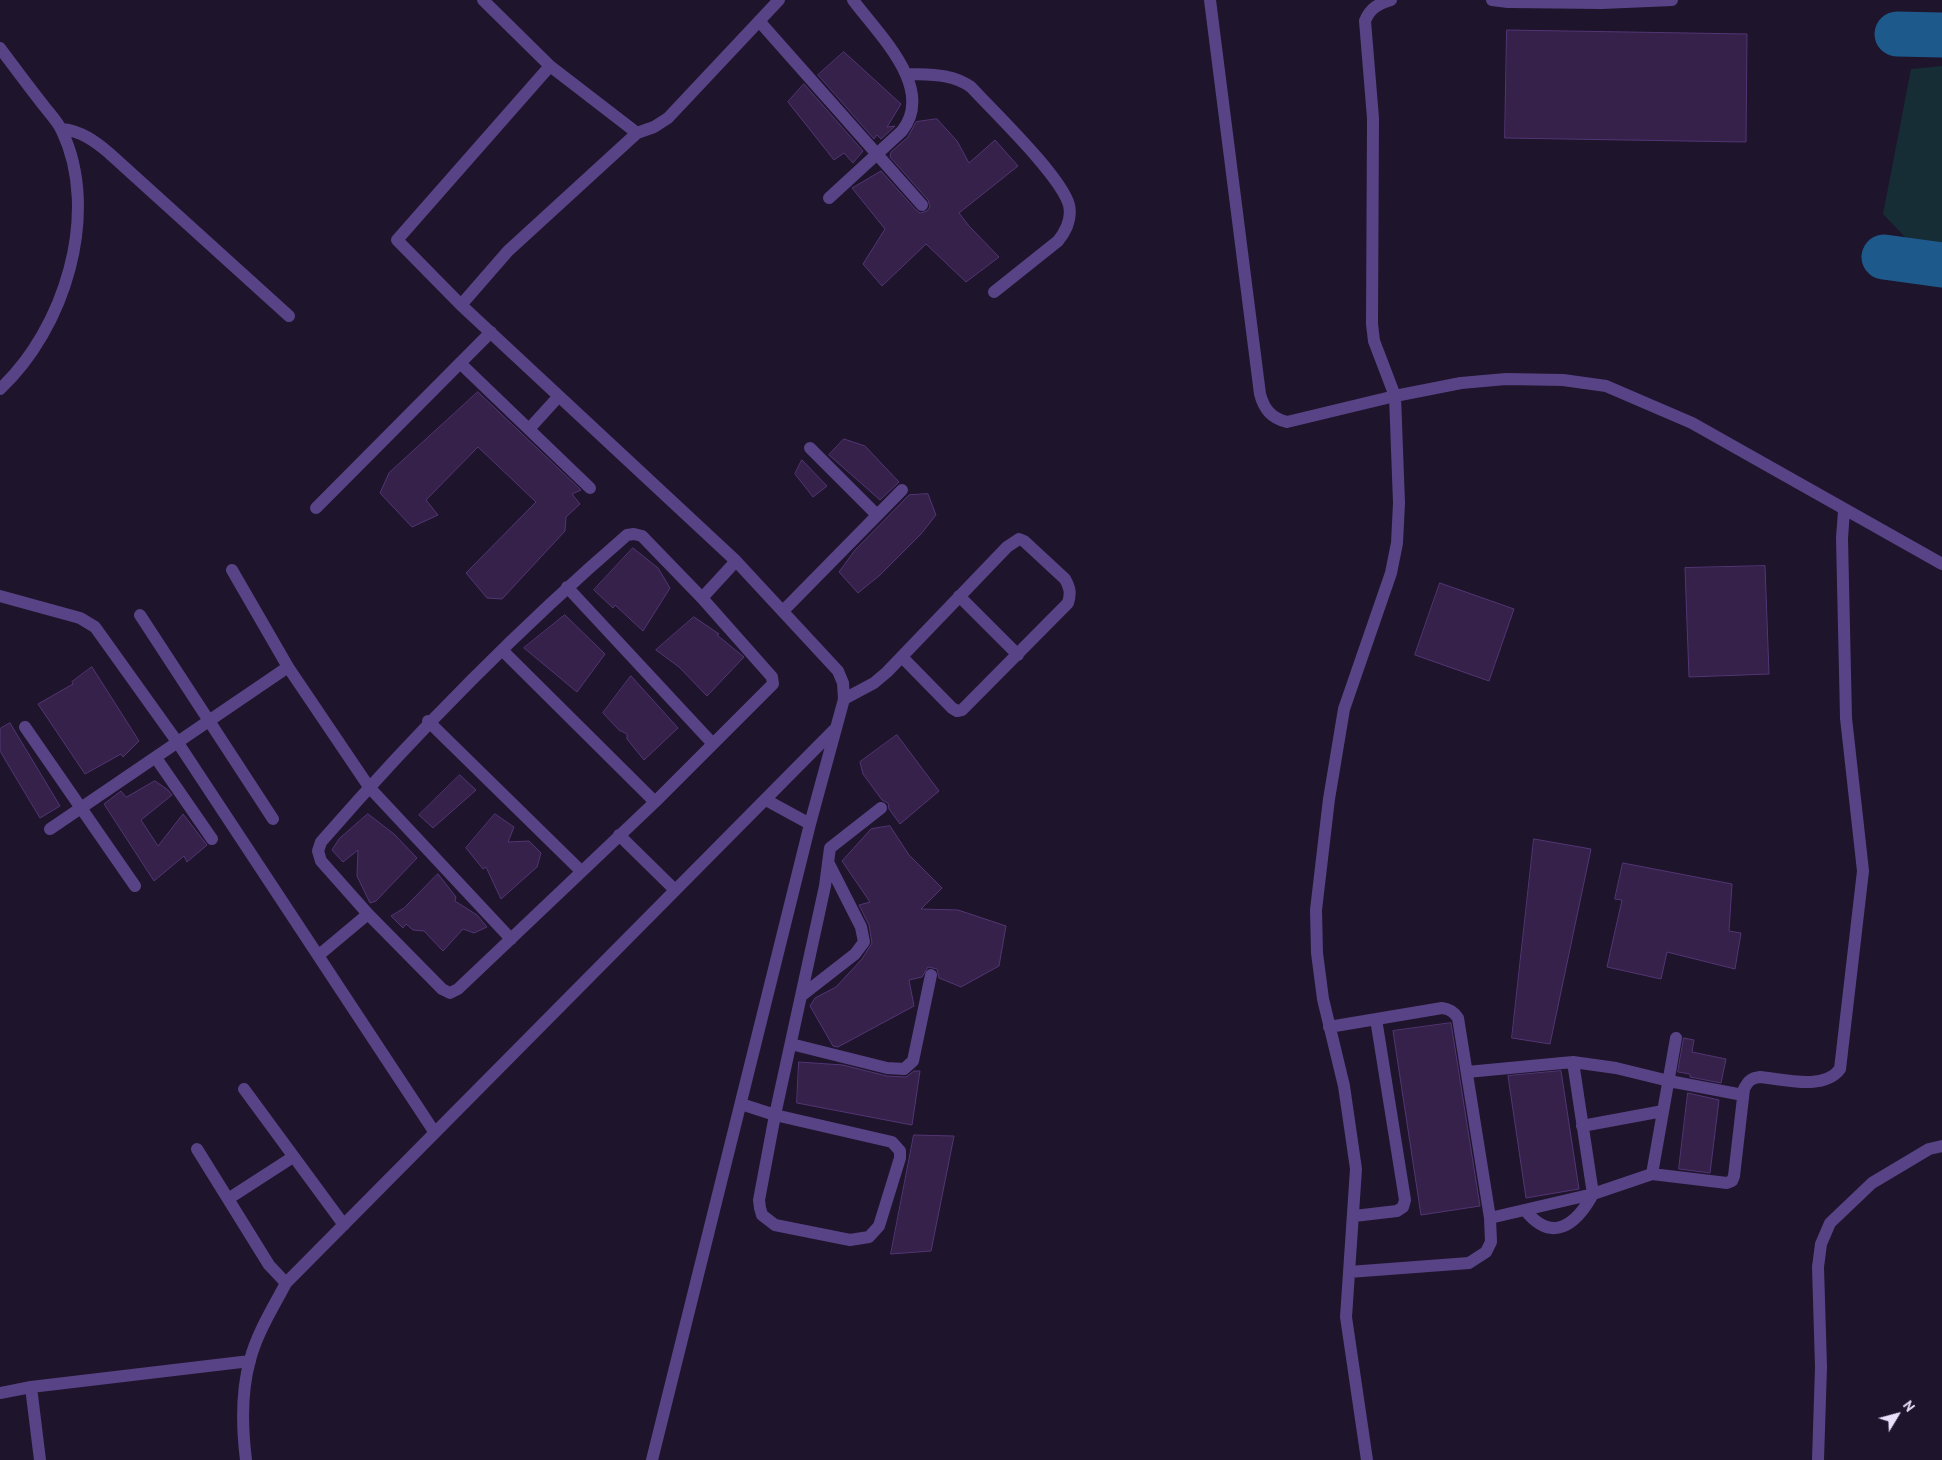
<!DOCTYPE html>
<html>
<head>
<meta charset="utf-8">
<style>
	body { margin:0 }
	#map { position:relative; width:1942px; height:1460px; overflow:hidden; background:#1e142b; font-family:"PT Sans",sans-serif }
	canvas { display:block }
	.north { position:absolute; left:1872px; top:1390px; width:50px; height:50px; -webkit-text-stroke:4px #1e142b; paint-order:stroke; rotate:53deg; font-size:14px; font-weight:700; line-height:20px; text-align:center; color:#ebe0fc }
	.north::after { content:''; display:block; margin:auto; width:18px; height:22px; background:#ebe0fc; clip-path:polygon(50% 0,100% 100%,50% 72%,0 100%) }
</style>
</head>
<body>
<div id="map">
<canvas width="1942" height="1460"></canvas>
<div class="north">N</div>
</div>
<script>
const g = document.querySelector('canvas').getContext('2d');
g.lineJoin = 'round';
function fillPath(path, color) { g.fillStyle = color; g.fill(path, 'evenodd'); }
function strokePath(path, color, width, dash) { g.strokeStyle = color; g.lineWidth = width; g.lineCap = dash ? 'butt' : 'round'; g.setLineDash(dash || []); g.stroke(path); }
const green = new Path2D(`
	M 1942,66 L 1942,251 L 1922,255 L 1883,214 L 1911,69 Z`);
const taxiway = new Path2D(`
	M 1897,34 L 1942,35
	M 1884,257 L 1942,265`);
const building = new Path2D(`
	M 1507,30 L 1747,34 L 1746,142 L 1505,138 Z
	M 844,52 L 901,104 L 887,127 L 895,126 L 881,139 L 877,135 L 874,139 L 818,75 Z
	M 804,84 L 863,151 L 853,163 L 844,153 L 834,160 L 788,102 Z
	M 937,119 L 957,141 L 969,163 L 995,140 L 1018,166 L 959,213 L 969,226 L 999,257 L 966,282 L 926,244 L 882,286 L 863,264 L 885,229 L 852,188 L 881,171 L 916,210 L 920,213 L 927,211 L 930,207 L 928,200 L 890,157 L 891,152 L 908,137 L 916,122 Z
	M 478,392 L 581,490 L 572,494 L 580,504 L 566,517 L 565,531 L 502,599 L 487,598 L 466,573 L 536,502 L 478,447 L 426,500 L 438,515 L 412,527 L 380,493 L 389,473 Z
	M 844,439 L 865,446 L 899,482 L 880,500 L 829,455 Z
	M 802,460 L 827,486 L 813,497 L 795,474 Z
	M 928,494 L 936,515 L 921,534 L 880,575 L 858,593 L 839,572 L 855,550 L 909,495 Z
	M 633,548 L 658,568 L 670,588 L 643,631 L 615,605 L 613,608 L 594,590 Z
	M 1765,566 L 1769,674 L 1689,677 L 1685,568 Z
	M 1440,583 L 1514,609 L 1489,681 L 1415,655 Z
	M 565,615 L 605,654 L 577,692 L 524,648 Z
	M 694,617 L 719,634 L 717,635 L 744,657 L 707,696 L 679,667 L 656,650 Z
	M 92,667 L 139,741 L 123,757 L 121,754 L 85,774 L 38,704 L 73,684 L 72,682 Z
	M 631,676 L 678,728 L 644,760 L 627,739 L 627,734 L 619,730 L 603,713 Z
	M 10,723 L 60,806 L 40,818 L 0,751 L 0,729 Z
	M 897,735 L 939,791 L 900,824 L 889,809 L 888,803 L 882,800 L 863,774 L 860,762 Z
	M 460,775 L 476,790 L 433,828 L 419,815 Z
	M 155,781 L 168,790 L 172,795 L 141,820 L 158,846 L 183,814 L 207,845 L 187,862 L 184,856 L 154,881 L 104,804 L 121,791 L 126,797 Z
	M 368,814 L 394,834 L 417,858 L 376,901 L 370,903 L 357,876 L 358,850 L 343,862 L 332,850 L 339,839 Z
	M 495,814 L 514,827 L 508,842 L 529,841 L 541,853 L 537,867 L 501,899 L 486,867 L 483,869 L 466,848 Z
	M 890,826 L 909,855 L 942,888 L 921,909 L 958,910 L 1006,926 L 999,966 L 961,987 L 939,978 L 937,969 L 928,967 L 922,977 L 909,980 L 914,1006 L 838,1047 L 833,1046 L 810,1006 L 815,998 L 836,987 L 862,959 L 872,943 L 869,925 L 859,905 L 870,902 L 842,861 L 871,829 Z
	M 1534,839 L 1591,849 L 1550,1044 L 1512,1038 Z
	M 1623,863 L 1732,884 L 1729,931 L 1741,933 L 1735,969 L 1667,952 L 1661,979 L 1607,967 L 1622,900 L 1615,899 Z
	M 438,874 L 456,897 L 455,901 L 477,915 L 487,927 L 474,933 L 463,929 L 443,951 L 424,931 L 413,930 L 406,924 L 403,928 L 391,916 L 404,908 Z
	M 1451,1023 L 1480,1206 L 1421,1215 L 1393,1031 Z
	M 1684,1038 L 1694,1040 L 1692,1052 L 1726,1059 L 1721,1083 L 1690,1077 L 1690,1074 L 1678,1072 Z
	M 799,1062 L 843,1065 L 887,1076 L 906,1077 L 914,1071 L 920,1071 L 912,1125 L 797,1103 Z
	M 1561,1071 L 1579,1189 L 1526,1198 L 1508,1076 Z
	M 1688,1093 L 1719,1100 L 1710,1173 L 1679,1169 Z
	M 914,1135 L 954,1136 L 931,1251 L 891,1254 Z`);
const minor = new Path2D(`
	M 483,0 L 550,66 L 397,240 L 461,305 L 736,561 L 838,671 L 843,683 L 844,699 L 810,824 L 652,1460
	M 1210,0 L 1260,394 C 1264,409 1271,418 1287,422 L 1395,396 L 1461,383 L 1506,379 L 1563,380 L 1606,386 L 1692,423 L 1942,564
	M 1492,0 L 1508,2 L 1602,3 L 1672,0
	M 759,21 L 922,205
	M 0,48 C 15,68 29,87 44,106 C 50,114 58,122 62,131 C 101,213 64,330 0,389
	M 550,66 L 637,133 L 654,127 L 668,118 L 779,0
	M 907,74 C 930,75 951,73 971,87 C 994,112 1061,176 1069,205 C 1072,218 1066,231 1058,241 L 994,292
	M 62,129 C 81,131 95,141 109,153 L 289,316
	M 829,198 L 902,131 C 936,88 878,34 853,0
	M 461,305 L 508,251 L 637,133
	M 460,363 L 590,488
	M 529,429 L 559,396
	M 810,448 L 877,515
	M 316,508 L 491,332
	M 634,534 L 642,536 L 702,598 L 772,677 L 773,684 L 655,802 L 458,989 L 450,993 L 442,989 L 368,914 L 321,861 L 318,851 L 321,842 C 416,733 517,630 627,535 Z
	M 232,570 L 288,667 L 369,787 L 511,939
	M 567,587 L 713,744
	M 0,596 L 80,618 L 95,627 L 178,743 L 435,1133
	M 959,596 L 1018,655
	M 702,598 L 736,561
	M 783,611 L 902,490
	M 140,615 L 273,819
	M 502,650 L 655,802
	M 844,699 L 874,683 L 887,672 L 1007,547 L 1019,539 L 1024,541 L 1065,579 C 1070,588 1071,593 1068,603 L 962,710 L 957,711 L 952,708 L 902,657
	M 428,721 L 581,871
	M 25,727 L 135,886
	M 156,758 L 212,839
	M 766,800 L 810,824
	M 50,829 L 288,667
	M 619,835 L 675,890
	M 319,955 L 368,914
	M 801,996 L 855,954 L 864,942 L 861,927 L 828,862
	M 1329,1027 L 1442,1008 C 1450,1009 1454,1012 1458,1018 L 1490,1218 L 1491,1242 L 1486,1252 L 1469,1263 L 1349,1272
	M 791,1044 L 887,1068 L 904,1069 L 913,1061 L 931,975
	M 1467,1072 L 1573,1062 L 1616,1068 L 1669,1081 L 1743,1095
	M 244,1089 L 344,1225
	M 741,1104 L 775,1115 L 892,1142 L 900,1151 L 900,1158 L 879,1226 L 869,1237 L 850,1240 L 775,1225 L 762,1215 L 760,1208 L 759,1200 L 775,1115 L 825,886 L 830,848 L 881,808
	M 1582,1126 L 1663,1111
	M 197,1149 L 269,1265 L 286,1283
	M 1652,1174 L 1676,1038
	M 228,1199 L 293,1157
	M 1525,1210 C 1552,1244 1576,1225 1593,1194 L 1573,1062
	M 1354,1216 L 1397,1211 L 1403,1207 L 1405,1200 L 1376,1019
	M 1490,1218 L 1593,1194 L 1652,1174 L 1727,1183 L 1732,1181 L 1734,1176 L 1744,1089 C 1748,1081 1751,1078 1760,1077 C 1783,1079 1824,1091 1840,1069 L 1863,871 L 1846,718 L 1842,538 L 1844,511
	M 0,1393 L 31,1387
	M 40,1460 L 31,1387 L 250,1361
	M 246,1460 C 242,1428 241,1392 250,1360 C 257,1333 273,1308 286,1283 L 834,730
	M 1367,1460 L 1346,1317 L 1356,1169 L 1344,1086 L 1323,999 L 1317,953 L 1316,910 L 1329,799 L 1344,709 L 1391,573 L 1397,543 L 1399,503 L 1395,396 L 1374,341 L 1372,324 L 1373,118 L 1365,21 C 1370,8 1378,4 1391,0
	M 1818,1460 L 1821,1367 L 1818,1267 L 1821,1244 L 1830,1223 L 1872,1183 L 1929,1149 L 1942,1146`);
fillPath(green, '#172d35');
strokePath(taxiway, '#1e598c', 45);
fillPath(building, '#35214a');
strokePath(building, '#533574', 1);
strokePath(minor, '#584386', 12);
</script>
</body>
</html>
